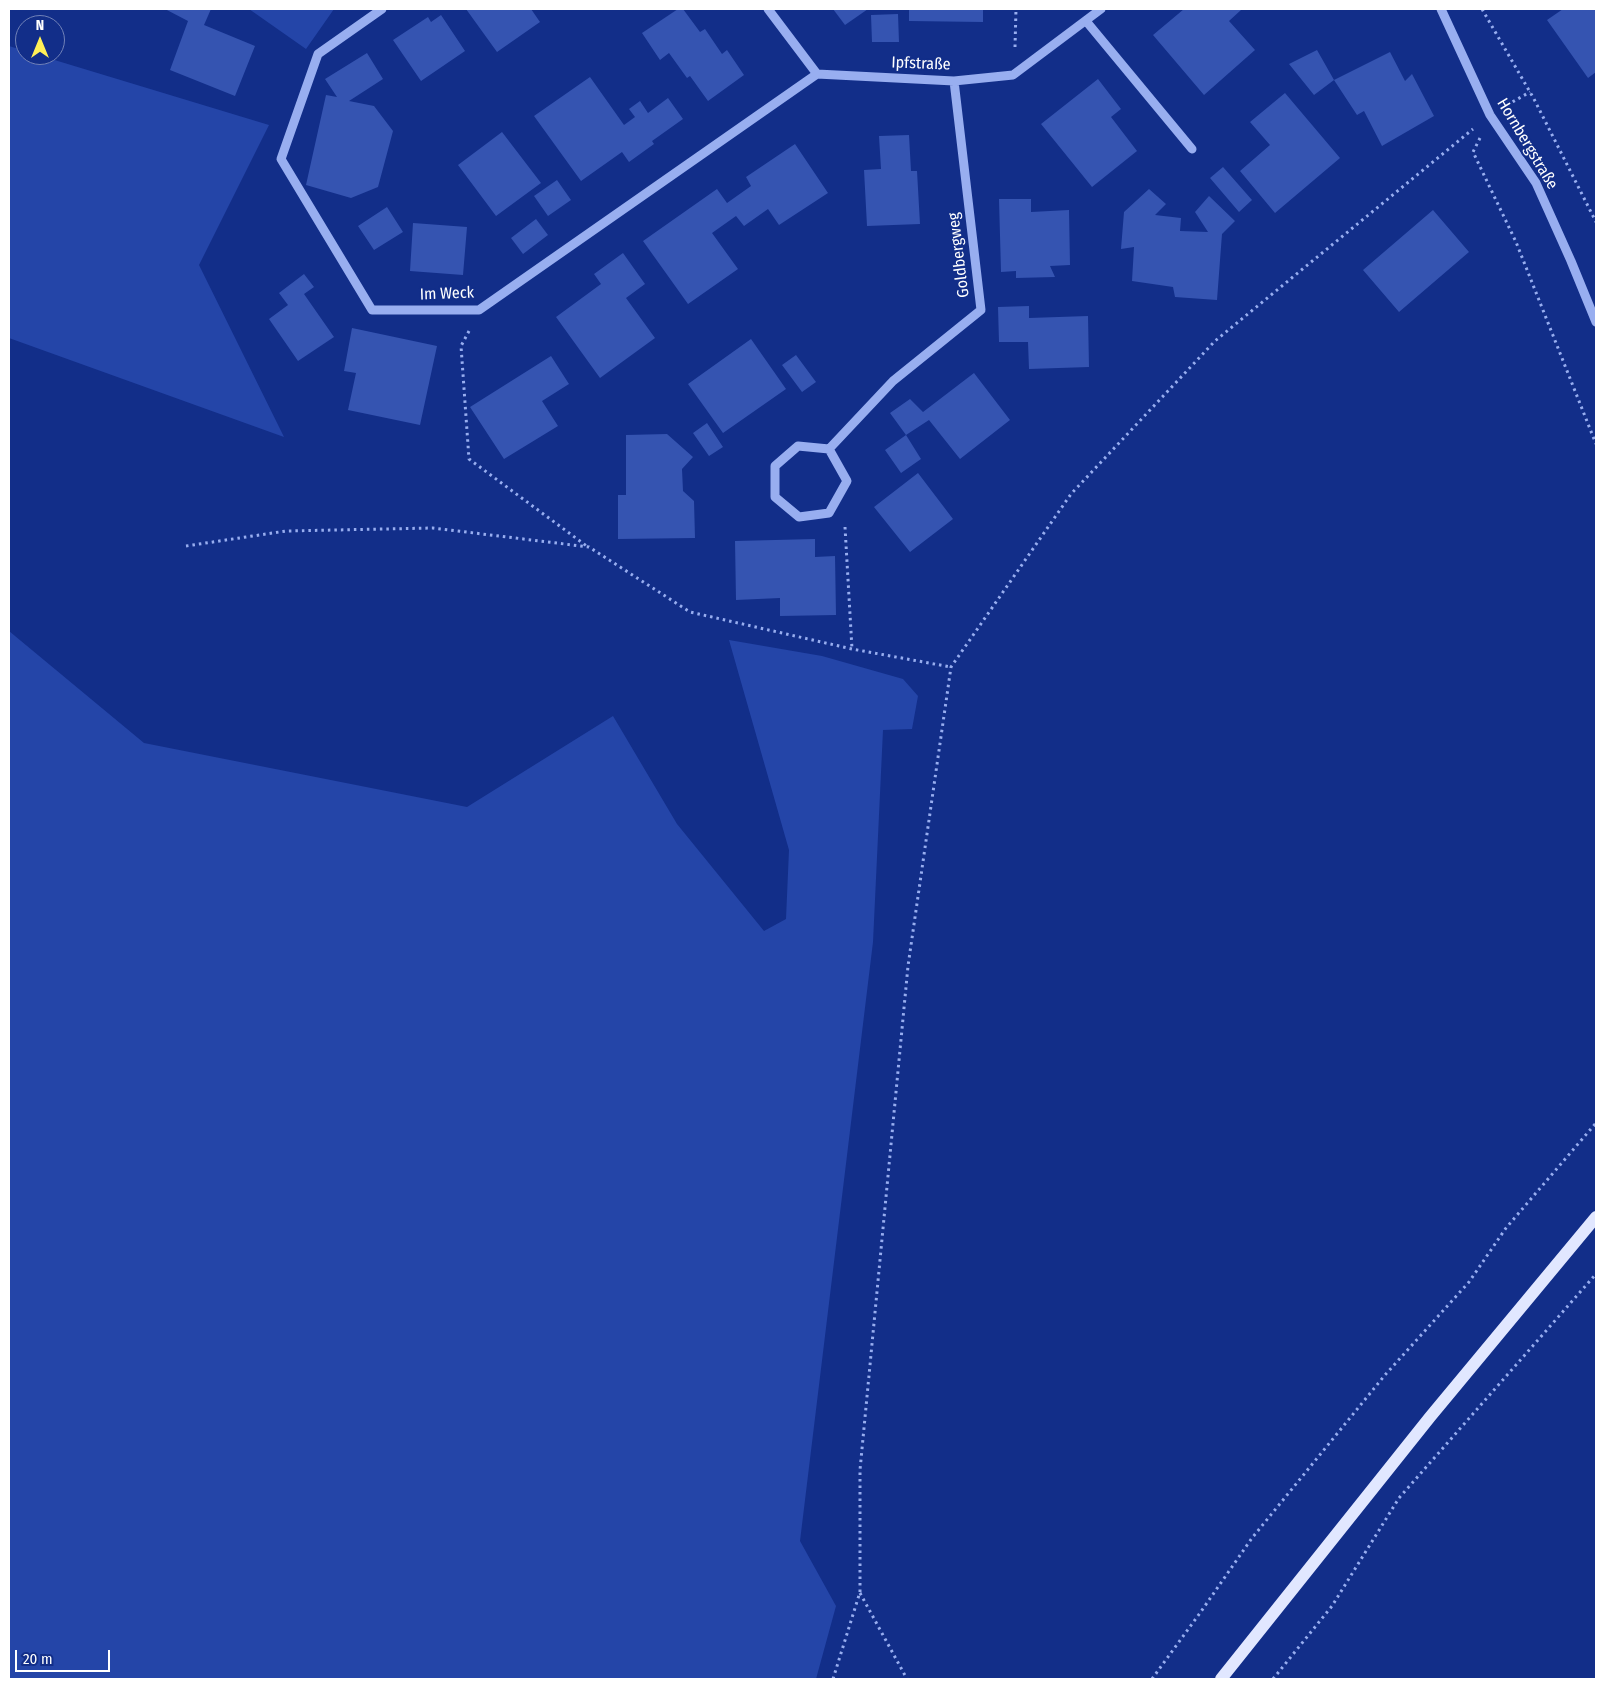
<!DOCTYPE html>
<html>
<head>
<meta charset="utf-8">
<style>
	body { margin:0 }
	#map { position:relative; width:1605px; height:1688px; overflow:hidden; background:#122e89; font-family:"Fira Sans Condensed",sans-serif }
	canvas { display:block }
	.frame { position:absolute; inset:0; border:10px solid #fff; pointer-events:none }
	.north { position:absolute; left:15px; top:15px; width:50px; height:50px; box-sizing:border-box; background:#122e89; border:1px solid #7182b8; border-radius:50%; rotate:0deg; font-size:14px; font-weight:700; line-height:20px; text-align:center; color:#fff }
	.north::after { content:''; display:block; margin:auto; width:18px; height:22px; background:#fff057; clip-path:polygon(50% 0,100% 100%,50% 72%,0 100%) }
	.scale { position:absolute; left:15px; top:1650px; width:95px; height:22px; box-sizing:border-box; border:2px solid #fff; border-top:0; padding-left:6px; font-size:15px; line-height:18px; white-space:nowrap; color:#fff; -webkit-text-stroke:4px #122e89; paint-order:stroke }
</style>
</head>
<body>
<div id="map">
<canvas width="1605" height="1688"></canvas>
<div class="frame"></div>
<div class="north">N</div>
<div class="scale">20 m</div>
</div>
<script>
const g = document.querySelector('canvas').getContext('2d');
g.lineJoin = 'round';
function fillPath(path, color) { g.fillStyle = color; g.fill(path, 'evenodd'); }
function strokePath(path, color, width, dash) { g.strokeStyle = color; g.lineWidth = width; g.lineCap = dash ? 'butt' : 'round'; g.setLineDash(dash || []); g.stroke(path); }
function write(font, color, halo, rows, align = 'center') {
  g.font = font + ' "Fira Sans Condensed",sans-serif'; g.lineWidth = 4; g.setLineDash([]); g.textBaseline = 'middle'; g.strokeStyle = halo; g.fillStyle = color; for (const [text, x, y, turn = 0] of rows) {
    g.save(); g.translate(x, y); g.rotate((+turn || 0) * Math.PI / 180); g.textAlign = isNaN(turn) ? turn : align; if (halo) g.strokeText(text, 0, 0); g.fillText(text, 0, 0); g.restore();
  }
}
const green = new Path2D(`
	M 249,9 L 334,9 L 306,49 Z
	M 9,46 L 25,51 L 25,55 L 38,55 L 269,125 L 199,265 L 284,437 L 9,338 Z
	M 9,631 L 144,743 L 467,807 L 613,716 L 677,824 L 764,931 L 786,919 L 789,850 L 729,640 L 822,656 L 903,679 L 918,696 L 912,729 L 883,730 L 873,942 L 800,1541 L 836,1606 L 816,1679 L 9,1679 Z`);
const building = new Path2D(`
	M 165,9 L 211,9 L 204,25 L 255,46 L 235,96 L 170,70 L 188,21 Z
	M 466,9 L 531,9 L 540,22 L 497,52 Z
	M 678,9 L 683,9 L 700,32 L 705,29 L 722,54 L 727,50 L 744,75 L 708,101 L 690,76 L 687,78 L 669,53 L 660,60 L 642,33 Z
	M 833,9 L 868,9 L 845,25 Z
	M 909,9 L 983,9 L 983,22 L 909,21 Z
	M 1184,9 L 1240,9 L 1241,10 L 1229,21 L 1255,50 L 1204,95 L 1153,35 Z
	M 1563,9 L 1596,9 L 1596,72 L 1588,78 L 1547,20 Z
	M 898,14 L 899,42 L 872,42 L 871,15 Z
	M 441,15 L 465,51 L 421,81 L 393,40 L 428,17 L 431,22 Z
	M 1317,50 L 1334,80 L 1314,95 L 1289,64 Z
	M 1390,52 L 1405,81 L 1412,74 L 1434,116 L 1382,146 L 1364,111 L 1357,115 L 1334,80 Z
	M 367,53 L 383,79 L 349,101 L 374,106 L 393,131 L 378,187 L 351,198 L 306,185 L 326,95 L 337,97 L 325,79 Z
	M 590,77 L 624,125 L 635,117 L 629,109 L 640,101 L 648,113 L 668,98 L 683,119 L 652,141 L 654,144 L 629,162 L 622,152 L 581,181 L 534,116 Z
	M 1098,79 L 1121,109 L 1111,117 L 1137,151 L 1092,187 L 1041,124 Z
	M 1285,93 L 1340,158 L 1275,213 L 1240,171 L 1270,145 L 1250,122 Z
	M 502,132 L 541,183 L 496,216 L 458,165 Z
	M 909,135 L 911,171 L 917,171 L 920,224 L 867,226 L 864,170 L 881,169 L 879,136 Z
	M 795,144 L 828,193 L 779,225 L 768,209 L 744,226 L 736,216 L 712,233 L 738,269 L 688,304 L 643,241 L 717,189 L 727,203 L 751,186 L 746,177 Z
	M 1223,167 L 1252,200 L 1239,212 L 1210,178 Z
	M 557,180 L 571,200 L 548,216 L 534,196 Z
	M 1149,189 L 1166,204 L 1155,215 L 1181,218 L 1180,231 L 1208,232 L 1195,212 L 1209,196 L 1235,221 L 1222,234 L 1217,300 L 1175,297 L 1173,287 L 1132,281 L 1134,247 L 1121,249 L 1124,212 Z
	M 999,199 L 1031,199 L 1031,212 L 1069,210 L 1070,265 L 1050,266 L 1055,277 L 1016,278 L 1016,271 L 1001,272 Z
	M 387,207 L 403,232 L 374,250 L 358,226 Z
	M 1433,210 L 1469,252 L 1399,312 L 1363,270 Z
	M 536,219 L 548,235 L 523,254 L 511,238 Z
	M 413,223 L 467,227 L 463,275 L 410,271 Z
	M 623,253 L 645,284 L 626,298 L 655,338 L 600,378 L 556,317 L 601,284 L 594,274 Z
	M 304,274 L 314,287 L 304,294 L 334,337 L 298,361 L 269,319 L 288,305 L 279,293 Z
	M 1029,306 L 1029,318 L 1088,316 L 1089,367 L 1029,369 L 1028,342 L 999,342 L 998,307 Z
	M 352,328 L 437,346 L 420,425 L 348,410 L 356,373 L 344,371 Z
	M 751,339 L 786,389 L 723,433 L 688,384 Z
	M 796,355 L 816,382 L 802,392 L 782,365 Z
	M 551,356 L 569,384 L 542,401 L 558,426 L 504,459 L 470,407 Z
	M 974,373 L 1010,420 L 960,459 L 929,420 L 906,435 L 890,413 L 910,399 L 923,412 Z
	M 707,423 L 723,447 L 709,456 L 693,433 Z
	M 667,434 L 693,457 L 682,469 L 683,491 L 694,501 L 695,538 L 618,539 L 618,495 L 626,495 L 626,435 Z
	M 906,435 L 921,459 L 901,473 L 885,450 Z
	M 918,473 L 953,519 L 910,552 L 874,507 Z
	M 815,539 L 815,557 L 835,556 L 836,615 L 780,616 L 780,598 L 736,600 L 735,541 Z`);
const path = new Path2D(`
	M 1482,9 L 1534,99 L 1596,222
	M 1015,47 L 1016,9
	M 1507,105 L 1530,92
	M 1480,138 L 1473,152 L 1516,242 L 1596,444
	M 469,331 L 461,346 L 469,459 L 588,547
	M 845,527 L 852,649
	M 186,546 L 286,531 L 433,528 L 589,547 L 690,612 L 852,649 L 951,667
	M 860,1593 L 907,1679
	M 833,1679 L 860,1592 L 860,1470 L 908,966 L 951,667 L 1071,494 L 1215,341 L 1473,129
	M 1152,1679 L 1200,1613 L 1252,1538 L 1385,1375 L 1469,1282 L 1506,1228 L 1596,1123
	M 1273,1679 L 1332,1606 L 1399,1498 L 1596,1274`);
const minor = new Path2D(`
	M 382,9 L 318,54 L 281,159 L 372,310 L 479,310 L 817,74
	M 768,9 L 817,74 L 954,81 L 1013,75 L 1101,9
	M 1441,9 L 1490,115 L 1536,183 L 1571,261 L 1596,322
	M 1086,21 L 1192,149
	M 798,446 L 829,449 L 847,481 L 829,513 L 799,517 L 775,497 L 775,466 Z
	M 829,449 L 893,381 L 981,310 L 954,81`);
const major = new Path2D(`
	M 1221,1679 L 1430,1417 L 1596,1217`);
const streetNames = [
	["Ipfstraße",921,64,2],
	["Hornbergstraße",1527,144,59],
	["Goldbergweg",959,255,-97],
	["Im Weck",447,294,-2]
];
fillPath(green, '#2445a8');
fillPath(building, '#3554b1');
strokePath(path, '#98aef0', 3, [2.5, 4]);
strokePath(minor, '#98aef0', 9);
strokePath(major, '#e1e7ff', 12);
write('16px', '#fff', '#122e89', streetNames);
</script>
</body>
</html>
